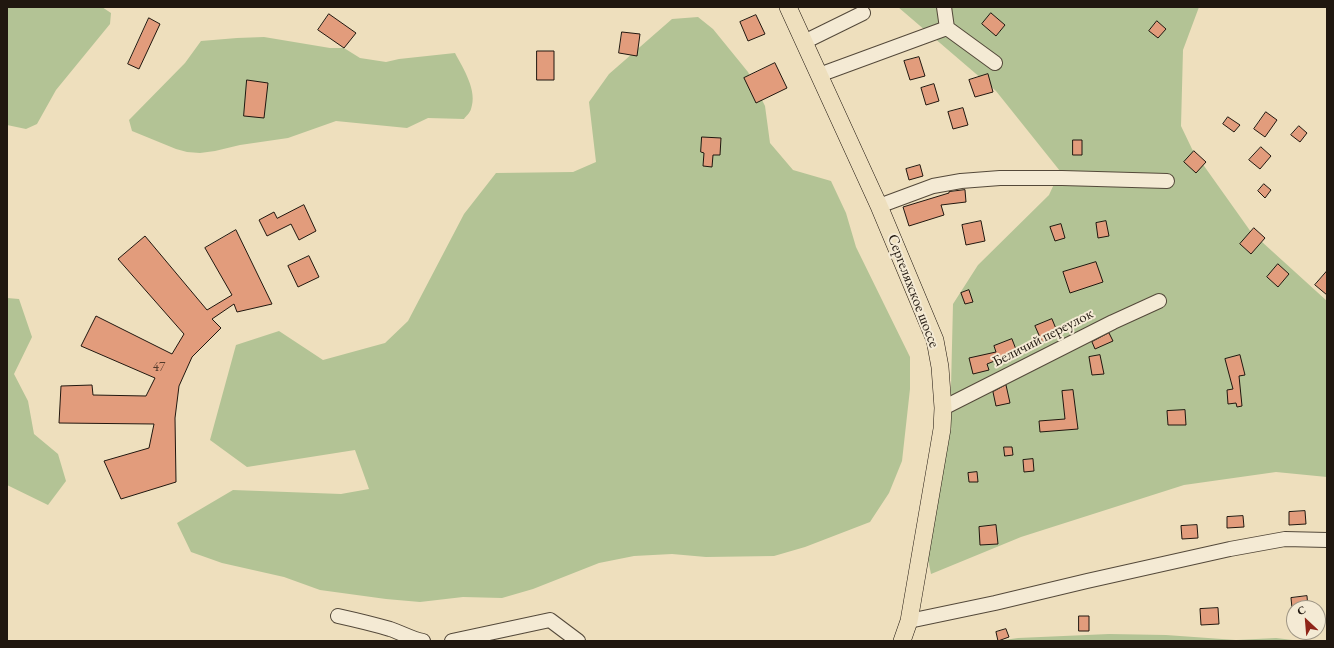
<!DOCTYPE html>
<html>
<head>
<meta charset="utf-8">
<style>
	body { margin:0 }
	#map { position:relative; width:1334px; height:648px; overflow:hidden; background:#eedfbd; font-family:"EB Garamond",serif }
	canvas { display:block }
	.frame { position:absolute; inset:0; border:8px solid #20170f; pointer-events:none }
	.north { position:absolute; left:1286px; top:600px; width:40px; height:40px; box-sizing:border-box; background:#f4ead4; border:1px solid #9f9685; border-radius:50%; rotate:334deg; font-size:11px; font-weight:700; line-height:16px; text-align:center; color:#20170f }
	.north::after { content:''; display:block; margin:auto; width:14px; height:18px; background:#8f2418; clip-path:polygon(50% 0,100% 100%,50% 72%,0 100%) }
</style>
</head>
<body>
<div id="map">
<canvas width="1334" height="648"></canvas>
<div class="frame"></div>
<div class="north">С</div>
</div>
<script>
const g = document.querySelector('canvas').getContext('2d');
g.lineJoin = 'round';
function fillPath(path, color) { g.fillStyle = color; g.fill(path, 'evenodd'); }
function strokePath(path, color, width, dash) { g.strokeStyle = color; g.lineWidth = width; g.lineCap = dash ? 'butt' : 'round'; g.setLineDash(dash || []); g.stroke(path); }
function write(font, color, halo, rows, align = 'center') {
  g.font = font + ' "EB Garamond",serif'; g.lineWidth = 4; g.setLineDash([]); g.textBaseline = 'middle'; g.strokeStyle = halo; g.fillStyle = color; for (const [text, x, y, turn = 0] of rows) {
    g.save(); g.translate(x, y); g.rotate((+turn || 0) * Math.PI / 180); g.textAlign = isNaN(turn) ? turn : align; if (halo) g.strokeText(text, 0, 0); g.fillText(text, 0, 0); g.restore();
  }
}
const green = new Path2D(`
	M 7,7 L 102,7 L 111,13 L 110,24 L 56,90 L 37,124 L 26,129 L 7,125 Z
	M 898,7 L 1199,7 L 1183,50 L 1181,126 L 1192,149 L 1251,232 L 1327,301 L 1327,477 L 1276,472 L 1184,485 L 1021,537 L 931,574 L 926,549 L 950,429 L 953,304 L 978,265 L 1049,195 L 1060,171 L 996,91 Z
	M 698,17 L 713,29 L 748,72 L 765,106 L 770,143 L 793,170 L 831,181 L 846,213 L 856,247 L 910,357 L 910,389 L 902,461 L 889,493 L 870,522 L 805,547 L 774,556 L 706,557 L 672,554 L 634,556 L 599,563 L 533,589 L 502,598 L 463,597 L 420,602 L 386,599 L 320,590 L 284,577 L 222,563 L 191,552 L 177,523 L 233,490 L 341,494 L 369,489 L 355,450 L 247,467 L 210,440 L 236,345 L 279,331 L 323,360 L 385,343 L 408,321 L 464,214 L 496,173 L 573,172 L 596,162 L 589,102 L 609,74 L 672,19 Z
	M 264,37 L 330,48 L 344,48 L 360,58 L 386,62 L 399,59 L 455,53 C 463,68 478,91 471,109 C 470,113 466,116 464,119 L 428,118 L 407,128 L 336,121 L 288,138 L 240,145 L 215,151 L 200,153 L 187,152 L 176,149 L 132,131 L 129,120 L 185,63 L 201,41 L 237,38 Z
	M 7,298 L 19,299 L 32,337 L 14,374 L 28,401 L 34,434 L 58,454 L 66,481 L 48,505 L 7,485 Z
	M 1109,634 L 1166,635 L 1236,640 L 1276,638 L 1301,641 L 997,641 L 1018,638 Z`);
const building = new Path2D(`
	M 991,13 L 1005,25 L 996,36 L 982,24 Z
	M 329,14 L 356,33 L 344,48 L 318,30 Z
	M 756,15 L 765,34 L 748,41 L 740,22 Z
	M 149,18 L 160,24 L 139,69 L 128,64 Z
	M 1157,21 L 1166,29 L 1158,38 L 1149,31 Z
	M 622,32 L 640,34 L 637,56 L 619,53 Z
	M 537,51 L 554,51 L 554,80 L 537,80 Z
	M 919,57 L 925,76 L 910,80 L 904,61 Z
	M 775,63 L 787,88 L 756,103 L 744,78 Z
	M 988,74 L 993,92 L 975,97 L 969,80 Z
	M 247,80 L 268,83 L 264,118 L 244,116 Z
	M 934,84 L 939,101 L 926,105 L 921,88 Z
	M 963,108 L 968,125 L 953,129 L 948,112 Z
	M 1266,112 L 1277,120 L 1265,137 L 1254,129 Z
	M 1228,117 L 1240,125 L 1234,132 L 1223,124 Z
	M 1299,126 L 1307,133 L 1300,142 L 1291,135 Z
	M 702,137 L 721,138 L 720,155 L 713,155 L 712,167 L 703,166 L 704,153 L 701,152 Z
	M 1073,140 L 1082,140 L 1082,155 L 1073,155 Z
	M 1261,147 L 1271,156 L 1260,169 L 1249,160 Z
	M 1194,151 L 1206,162 L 1196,173 L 1184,162 Z
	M 920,165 L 923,176 L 909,180 L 906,169 Z
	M 1264,184 L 1271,190 L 1265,198 L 1258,191 Z
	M 965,190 L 966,202 L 941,205 L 944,215 L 909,226 L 903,207 L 949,193 L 949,192 Z
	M 304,205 L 316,231 L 299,240 L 291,224 L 267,236 L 259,220 L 274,212 L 277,218 Z
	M 981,221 L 985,241 L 966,245 L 962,225 Z
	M 1106,221 L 1109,236 L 1098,238 L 1096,223 Z
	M 1061,224 L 1065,238 L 1055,241 L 1050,227 Z
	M 1254,228 L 1265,238 L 1251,254 L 1240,244 Z
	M 236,230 L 272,304 L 237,312 L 234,304 L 212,319 L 221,328 L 192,357 L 179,386 L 175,418 L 176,482 L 121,499 L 104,461 L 149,448 L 154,424 L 59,423 L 61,386 L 92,385 L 93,395 L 146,396 L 155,378 L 81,346 L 96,316 L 172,354 L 184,334 L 118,259 L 145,236 L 207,310 L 232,295 L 205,248 Z
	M 309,256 L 319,277 L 298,287 L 288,266 Z
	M 1096,262 L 1103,282 L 1070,293 L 1063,272 Z
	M 1278,264 L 1289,274 L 1278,287 L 1267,277 Z
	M 1327,271 L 1327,295 L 1315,285 Z
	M 969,290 L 973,302 L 965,304 L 961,293 Z
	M 1052,319 L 1059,336 L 1042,342 L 1035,326 Z
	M 1109,333 L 1113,341 L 1095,349 L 1092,342 Z
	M 1012,339 L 1017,352 L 987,364 L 989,370 L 973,374 L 969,358 L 996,352 L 994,346 Z
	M 1100,355 L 1104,374 L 1092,375 L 1089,357 Z
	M 1240,355 L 1245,375 L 1239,376 L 1242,406 L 1237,407 L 1236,403 L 1228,404 L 1227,390 L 1233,389 L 1225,359 Z
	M 1006,385 L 1010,403 L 996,406 L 993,392 Z
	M 1073,390 L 1078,429 L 1040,432 L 1039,421 L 1065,419 L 1062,391 Z
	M 1185,410 L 1186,425 L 1168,425 L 1167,411 Z
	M 1004,447 L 1012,447 L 1013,455 L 1005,456 Z
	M 1033,459 L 1034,471 L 1024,472 L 1023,460 Z
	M 977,472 L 978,482 L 969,482 L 968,473 Z
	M 1305,511 L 1306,524 L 1289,525 L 1289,512 Z
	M 1243,516 L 1244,527 L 1227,528 L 1227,517 Z
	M 996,525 L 998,544 L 980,545 L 979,527 Z
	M 1197,525 L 1198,538 L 1182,539 L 1181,526 Z
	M 1307,596 L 1308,608 L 1292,608 L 1291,598 Z
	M 1218,608 L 1219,624 L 1201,625 L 1200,609 Z
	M 1079,616 L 1089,616 L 1089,631 L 1079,631 Z
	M 1006,629 L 1009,637 L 998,641 L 996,632 Z`);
const minor = new Path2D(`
	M 944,7 L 947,28 L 995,63
	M 804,42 L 863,13
	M 819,75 L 947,28
	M 879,206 L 933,186 L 961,181 L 1000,178 L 1062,178 L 1167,181
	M 943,408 L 1113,322 L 1159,301
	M 338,616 C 356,620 373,624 390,629 C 402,633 412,639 423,641
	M 909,621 L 995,603 L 1087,581 L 1230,549 L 1285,539 L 1327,540
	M 452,641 L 550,620 L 578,641`);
const major = new Path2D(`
	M 788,7 L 879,206 L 935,340 L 940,367 L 943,408 L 942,429 L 909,621 L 902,641`);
const numberNames = [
	["47",159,367]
];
const streetNames = [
	["Сергеляхское шоссе",913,291,69],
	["Беличий переулок",1043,338,-27]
];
fillPath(green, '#b3c395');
fillPath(building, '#e29c7c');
strokePath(building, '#20170f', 1);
strokePath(minor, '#54493a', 16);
strokePath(major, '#20170f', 18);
strokePath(minor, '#f4ead4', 14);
strokePath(major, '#eedfbd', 17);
write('13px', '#50382a', null, numberNames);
write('15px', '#20170f', '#f4ead4', streetNames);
</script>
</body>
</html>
